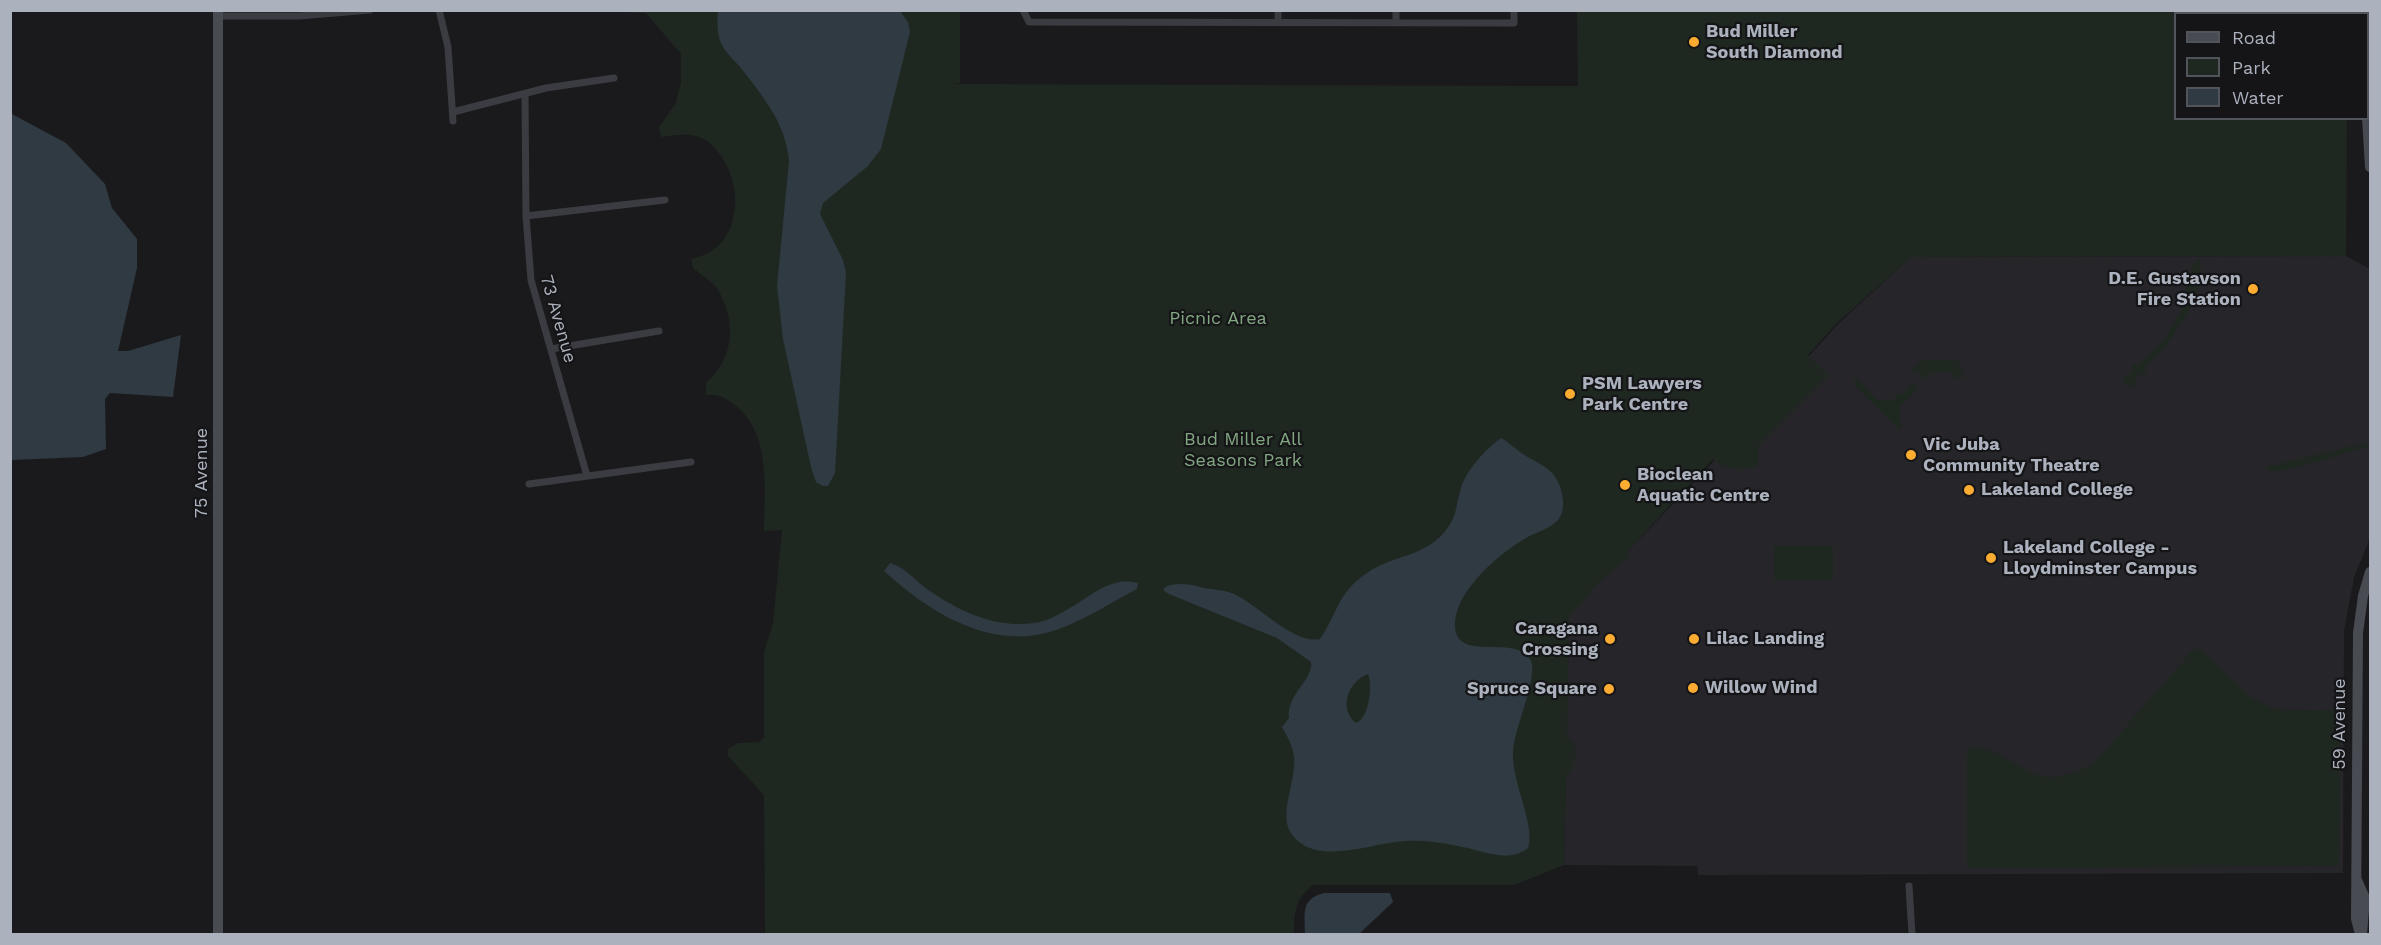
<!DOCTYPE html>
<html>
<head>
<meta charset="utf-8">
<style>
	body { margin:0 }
	#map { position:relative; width:2381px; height:945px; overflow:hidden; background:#1a1a1d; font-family:"Work Sans",sans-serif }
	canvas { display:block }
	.frame { position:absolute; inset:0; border:12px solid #acb2bd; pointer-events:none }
	.legend { position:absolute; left:2174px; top:12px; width:195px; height:108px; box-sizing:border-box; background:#151518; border:2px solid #51545a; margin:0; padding:8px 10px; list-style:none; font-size:18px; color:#acb2bd }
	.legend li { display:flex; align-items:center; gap:12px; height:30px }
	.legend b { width:30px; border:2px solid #51545a }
</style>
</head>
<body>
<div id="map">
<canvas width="2381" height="945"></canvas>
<div class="frame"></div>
<ul class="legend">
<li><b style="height:8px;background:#494b52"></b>Road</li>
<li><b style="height:16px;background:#1f2820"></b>Park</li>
<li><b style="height:16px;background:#2f3a42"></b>Water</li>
</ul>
</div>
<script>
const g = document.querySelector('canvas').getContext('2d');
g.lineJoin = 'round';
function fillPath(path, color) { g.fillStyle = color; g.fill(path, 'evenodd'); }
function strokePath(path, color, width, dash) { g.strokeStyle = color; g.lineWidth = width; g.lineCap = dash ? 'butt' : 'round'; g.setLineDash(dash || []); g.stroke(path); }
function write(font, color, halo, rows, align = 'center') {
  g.font = font + ' "Work Sans",sans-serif'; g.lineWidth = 4.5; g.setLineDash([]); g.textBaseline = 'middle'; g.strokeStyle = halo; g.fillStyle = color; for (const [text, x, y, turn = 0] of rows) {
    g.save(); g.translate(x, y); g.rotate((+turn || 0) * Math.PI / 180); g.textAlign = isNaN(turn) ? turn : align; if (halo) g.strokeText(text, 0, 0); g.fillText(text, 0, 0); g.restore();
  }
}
const built = new Path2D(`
	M 2346,256 L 2370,269 L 2370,538 L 2354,577 L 2344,631 L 2343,873 L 1698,875 L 1697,866 L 1564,865 L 1569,612 L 1703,473 L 1838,324 L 1911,257 Z`);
const green = new Path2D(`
	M 604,11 L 960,11 L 960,83 L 951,84 L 1528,86 L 1578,86 L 1577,11 L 2348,11 L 2348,14 L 2176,14 L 2176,118 L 2347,119 L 2346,256 L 1911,257 L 1837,323 L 1808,355 L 1828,376 L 1757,447 L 1759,455 L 1757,466 C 1740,471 1727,471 1713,459 L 1627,552 L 1629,556 L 1590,590 L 1592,593 L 1569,617 L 1567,737 C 1582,747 1575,765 1566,777 L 1564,865 L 1514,885 L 1313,885 C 1295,898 1294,914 1294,934 L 765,934 L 764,795 L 728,756 L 728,749 L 738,743 L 759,742 L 764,737 L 764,653 L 773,623 L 782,530 L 764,531 C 765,490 771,429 732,403 C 723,397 718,394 706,395 L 706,383 C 734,359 737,322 718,290 C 712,281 701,275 693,268 L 691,259 C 747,249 747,172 707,141 C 695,132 675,135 661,137 L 659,127 L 676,103 L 681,83 L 681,54 L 646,13 Z
	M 2199,258 C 2209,288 2179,329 2161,351 C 2155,359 2146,363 2145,373 L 2138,375 L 2134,386 L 2129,387 L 2123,382 L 2123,378 L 2131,373 L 2132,365 L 2139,364 L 2165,339 L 2180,312 L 2192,267 Z
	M 1923,360 L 1958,360 L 1964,376 L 1961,379 L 1955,377 L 1952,372 L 1931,373 L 1924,379 L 1920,372 L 1915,372 L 1912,369 Z
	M 1854,379 L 1858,379 L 1877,400 L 1893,400 L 1897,394 L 1905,393 L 1910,384 L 1917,385 L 1919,388 L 1899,408 L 1902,429 L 1898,429 L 1856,387 Z
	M 2365,443 L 2368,444 L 2366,447 C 2343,452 2285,476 2265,470 L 2270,466 Z
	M 1774,546 L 1833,546 L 1833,580 L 1774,580 Z
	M 2197,649 L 2206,654 L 2251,697 L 2274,709 L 2340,711 L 2339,866 L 1967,868 L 1967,755 L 1969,748 C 1987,739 2024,776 2047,777 C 2064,778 2080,770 2095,762 L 2190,653 Z`);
const water = new Path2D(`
	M 718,11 L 900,11 L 908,22 L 910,32 L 881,149 L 868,166 L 823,203 L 820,214 L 843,260 L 846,273 L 835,473 L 828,486 L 823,486 L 816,482 L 811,467 L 783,339 L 777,286 L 789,161 C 786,123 763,97 741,68 C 734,60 725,52 721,43 C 717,33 717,21 718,11 Z
	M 10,113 L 66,143 L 105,184 L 112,208 L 137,239 L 137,268 L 118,351 L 128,351 L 181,335 L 173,397 L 110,393 L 105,399 L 106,449 L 83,457 L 11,460 Z
	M 1501,438 C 1509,442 1515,449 1523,454 C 1532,460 1545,465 1553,474 C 1562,485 1568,508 1558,520 C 1550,529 1536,532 1526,538 C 1500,553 1457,589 1455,622 C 1452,665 1514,633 1530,659 C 1540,674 1514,728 1513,751 C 1511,782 1536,825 1528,848 C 1508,864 1482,850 1458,846 C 1440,842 1422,840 1404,841 C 1371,843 1314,868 1291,833 C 1278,814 1297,779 1294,757 C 1293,746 1287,736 1282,727 L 1289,718 C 1286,695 1314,679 1311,662 L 1277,638 L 1169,594 L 1164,591 L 1164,588 C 1173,582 1189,584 1200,587 C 1212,590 1224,589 1236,595 C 1259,606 1295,645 1320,639 C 1338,613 1337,593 1367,573 C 1392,555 1426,557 1446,530 C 1457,517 1456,504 1461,488 C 1466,470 1486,449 1501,438 ZM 1368,674 C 1373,685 1369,719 1356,723 C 1338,709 1348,681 1368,674 Z
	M 890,563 C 905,567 914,580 927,589 C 957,610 995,629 1034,623 C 1065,619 1095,585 1120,582 C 1126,581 1133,582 1138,583 L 1137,589 C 1112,602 1086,619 1059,629 C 994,653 931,614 884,571 Z
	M 1324,893 L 1390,893 L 1393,902 L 1359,934 L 1305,934 C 1305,914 1300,899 1324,893 Z`);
const street = new Path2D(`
	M 439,10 L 448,47 L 453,121
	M 1023,10 L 1029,22 L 1514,23 L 1514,10
	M 1396,10 L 1396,22
	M 218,16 L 299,16 L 370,10
	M 1278,22 L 1278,10
	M 525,95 L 526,216 L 531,280 L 587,476
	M 453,112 L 546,88 L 614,78
	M 526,216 L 665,200
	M 551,349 L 659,331
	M 529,484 L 691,462
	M 1909,886 L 1912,934`);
const secondary = new Path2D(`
	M 218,10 L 218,934
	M 2369,21 L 2370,21
	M 2368,94 L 2370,70
	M 2367,118 L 2370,167
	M 2357,880 L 2365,898 L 2362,934
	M 2360,934 L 2356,919 L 2358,633 L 2363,596 L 2370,572`);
const markers = [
	[1694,42,6,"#fdac32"],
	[2253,289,6,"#fdac32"],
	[1570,394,6,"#fdac32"],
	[1911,455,6,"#fdac32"],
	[1625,485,6,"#fdac32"],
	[1969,490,6,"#fdac32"],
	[1991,558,6,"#fdac32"],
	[1610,639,6,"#fdac32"],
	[1694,639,6,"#fdac32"],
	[1693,688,6,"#fdac32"],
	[1609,689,6,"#fdac32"]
];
const poiNames = [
	["Bud Miller",1706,32],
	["South Diamond",1706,53],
	["D.E. Gustavson",2241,279,"right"],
	["Fire Station",2241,300,"right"],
	["PSM Lawyers",1582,384],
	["Park Centre",1582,405],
	["Vic Juba",1923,445],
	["Community Theatre",1923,466],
	["Bioclean",1637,475],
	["Aquatic Centre",1637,496],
	["Lakeland College",1981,490],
	["Lakeland College -",2003,548],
	["Lloydminster Campus",2003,569],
	["Caragana",1598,629,"right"],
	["Crossing",1598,650,"right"],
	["Lilac Landing",1706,639],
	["Willow Wind",1705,688],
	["Spruce Square",1597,689,"right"]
];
const streetNames = [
	["73 Avenue",558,319,74],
	["75 Avenue",202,473,-90],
	["59 Avenue",2340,724,-90]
];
const parkNames = [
	["Picnic Area",1218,319],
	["Bud Miller All",1243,440],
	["Seasons Park",1243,461]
];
fillPath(built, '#26262a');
fillPath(green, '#1f2820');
fillPath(water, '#2f3a42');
strokePath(street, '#3b3c42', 7);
strokePath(secondary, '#494b52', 10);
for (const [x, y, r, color] of markers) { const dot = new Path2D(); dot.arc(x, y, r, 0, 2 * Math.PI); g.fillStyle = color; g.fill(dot); strokePath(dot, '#151518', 2); }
write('bold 18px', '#acb2bd', '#151518', poiNames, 'left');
write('18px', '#acb2bd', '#151518', streetNames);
write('18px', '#82a882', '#151518', parkNames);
</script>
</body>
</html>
